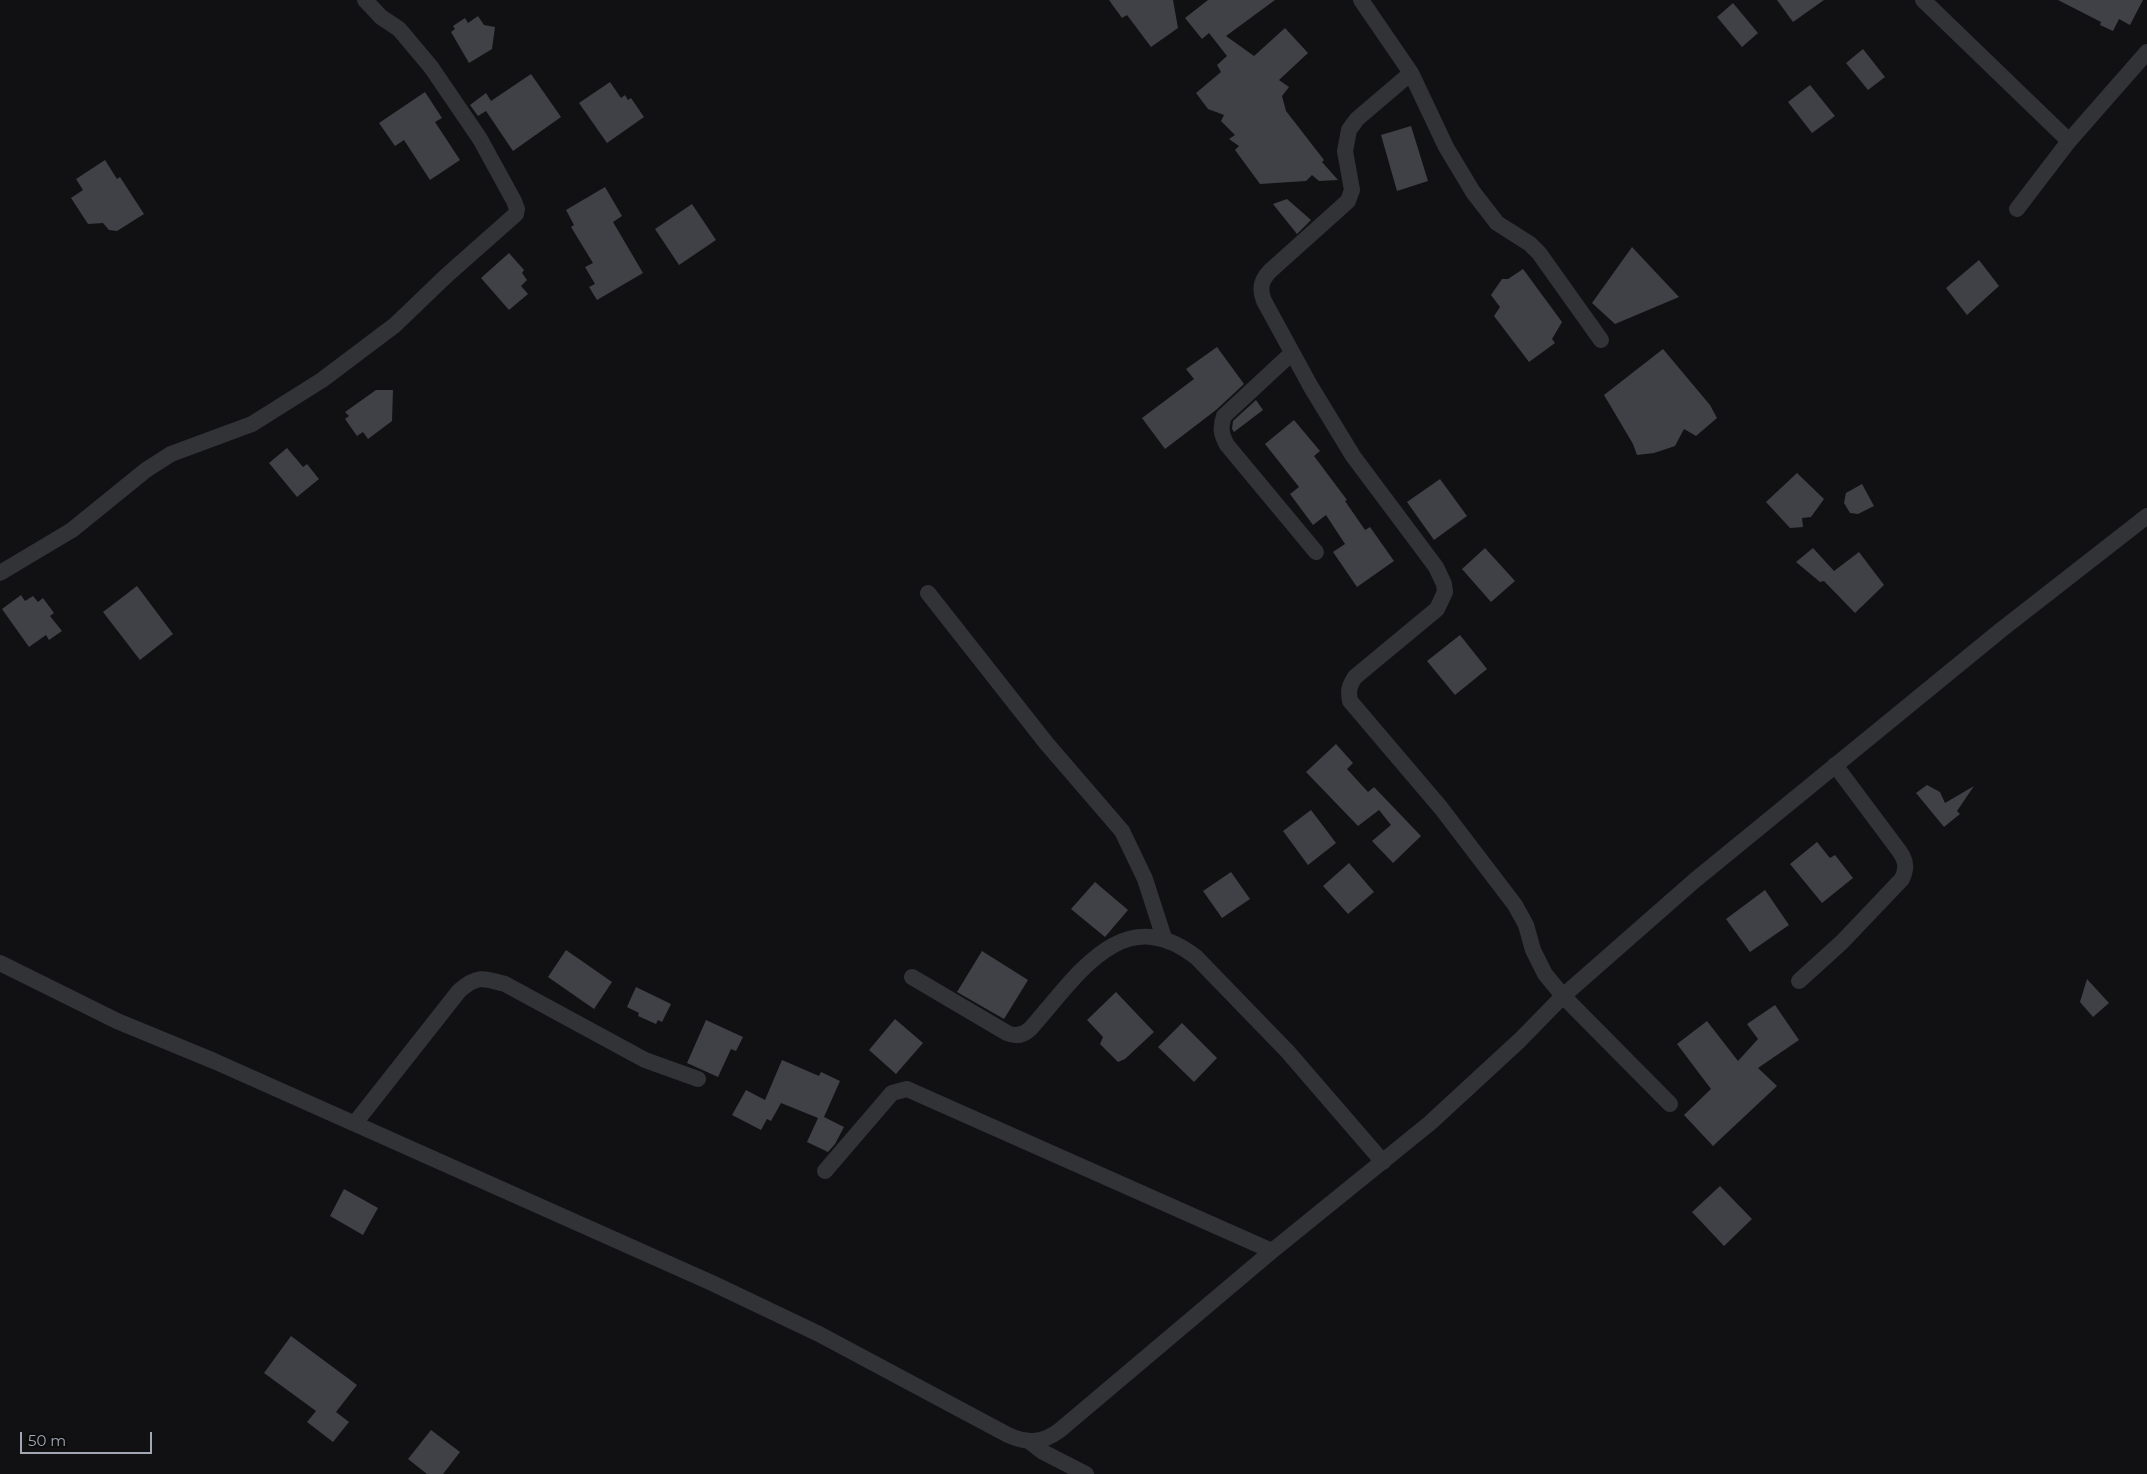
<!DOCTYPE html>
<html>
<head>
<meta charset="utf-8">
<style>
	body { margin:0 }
	#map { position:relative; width:2147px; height:1474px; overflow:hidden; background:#111113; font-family:Montserrat,sans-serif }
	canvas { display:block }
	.scale { position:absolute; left:20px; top:1432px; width:132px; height:22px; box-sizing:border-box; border:2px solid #a2a8b3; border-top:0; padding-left:6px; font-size:15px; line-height:18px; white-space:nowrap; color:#a2a8b3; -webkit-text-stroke:4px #0c0c0d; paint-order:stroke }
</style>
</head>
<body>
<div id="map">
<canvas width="2147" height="1474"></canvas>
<div class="scale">50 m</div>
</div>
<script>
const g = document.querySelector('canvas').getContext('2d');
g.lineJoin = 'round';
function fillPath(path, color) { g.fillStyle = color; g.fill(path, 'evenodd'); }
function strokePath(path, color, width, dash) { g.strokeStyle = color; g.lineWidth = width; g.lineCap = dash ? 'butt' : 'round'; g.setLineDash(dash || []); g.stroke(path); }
const building = new Path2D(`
	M 1109,0 L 1173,0 L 1178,28 L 1151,47 L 1127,15 L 1122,18 Z
	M 1208,0 L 1275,0 L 1226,36 L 1254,56 L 1285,28 L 1308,53 L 1279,80 L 1289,87 L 1282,96 L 1286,111 L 1324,160 L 1322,162 L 1338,180 L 1319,181 L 1312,175 L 1306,181 L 1260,184 L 1235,150 L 1239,146 L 1229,139 L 1235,135 L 1221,121 L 1224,115 L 1208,109 L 1196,93 L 1221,72 L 1217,65 L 1227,56 L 1209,33 L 1202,39 L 1185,18 Z
	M 1777,0 L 1824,0 L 1793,22 Z
	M 2058,0 L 2143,0 L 2130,25 L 2119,19 L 2113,31 L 2100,25 L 2101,22 Z
	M 1733,3 L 1758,33 L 1742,47 L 1717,17 Z
	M 478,16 L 484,25 L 495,27 L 492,49 L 469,63 L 451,32 L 455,29 L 453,26 L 465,18 L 468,23 Z
	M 1863,49 L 1885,77 L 1868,90 L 1846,63 Z
	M 531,74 L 561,117 L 513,151 L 486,111 L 478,116 L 470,105 L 486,93 L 491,101 Z
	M 610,82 L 621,98 L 625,95 L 628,100 L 631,98 L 644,117 L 607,143 L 579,103 Z
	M 1810,85 L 1835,116 L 1812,133 L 1788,102 Z
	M 425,92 L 442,118 L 435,122 L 460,160 L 430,180 L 404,140 L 395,146 L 379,123 Z
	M 1411,126 L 1428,181 L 1397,191 L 1381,135 Z
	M 105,160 L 117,179 L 120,177 L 144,214 L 117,231 L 109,230 L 103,223 L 88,224 L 71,198 L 83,190 L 76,179 Z
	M 605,187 L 622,216 L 613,222 L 643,273 L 597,300 L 589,287 L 595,284 L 585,267 L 593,263 L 571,227 L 574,225 L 566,210 Z
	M 1287,199 L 1311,220 L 1297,234 L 1273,204 Z
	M 692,204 L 716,240 L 679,265 L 655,229 Z
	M 1632,247 L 1679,297 L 1615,324 L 1592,303 Z
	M 509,253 L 524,270 L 522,273 L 527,280 L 521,286 L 528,294 L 509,310 L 481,278 Z
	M 1979,260 L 1999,286 L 1967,315 L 1946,288 Z
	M 1523,269 L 1562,322 L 1552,339 L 1555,343 L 1529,362 L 1494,316 L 1500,307 L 1491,295 L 1502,279 L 1508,279 Z
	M 1217,347 L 1244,384 L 1216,410 L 1165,449 L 1142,418 L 1194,379 L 1186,369 Z
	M 1663,349 L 1710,405 L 1717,418 L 1696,436 L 1684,429 L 1675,446 L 1654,453 L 1637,455 L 1633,444 L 1604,395 Z
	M 376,390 L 393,390 L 392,421 L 368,439 L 363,432 L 357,436 L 345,419 L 349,416 L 345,412 Z
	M 1256,400 L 1263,410 L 1234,432 L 1232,429 L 1233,421 Z
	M 1294,420 L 1320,451 L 1314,456 L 1347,500 L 1345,501 L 1365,530 L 1370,527 L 1394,561 L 1357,587 L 1333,552 L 1345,544 L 1326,515 L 1313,525 L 1290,494 L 1299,487 L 1265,444 Z
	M 287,448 L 303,467 L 307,464 L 319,479 L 297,497 L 269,463 Z
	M 1797,473 L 1824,499 L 1811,517 L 1802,518 L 1803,527 L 1790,528 L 1766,502 Z
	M 1440,479 L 1467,516 L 1434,540 L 1407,502 Z
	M 1862,484 L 1874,506 L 1858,514 L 1850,513 L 1844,503 L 1846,493 Z
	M 1485,548 L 1515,581 L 1491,602 L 1462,569 Z
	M 1813,548 L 1834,571 L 1859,552 L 1884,585 L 1855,613 L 1824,581 L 1820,582 L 1796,562 Z
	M 137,586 L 173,634 L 140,660 L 103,612 Z
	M 21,595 L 25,601 L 33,596 L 38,602 L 43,598 L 54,613 L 50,616 L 62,631 L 49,640 L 46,635 L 29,647 L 2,609 Z
	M 1460,635 L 1487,669 L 1455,695 L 1427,661 Z
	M 1336,744 L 1353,763 L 1347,769 L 1368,792 L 1374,787 L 1421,836 L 1393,863 L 1372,841 L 1391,825 L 1379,810 L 1358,826 L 1306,772 Z
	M 1927,785 L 1940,792 L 1945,803 L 1974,786 L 1957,811 L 1960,814 L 1944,827 L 1916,793 Z
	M 1311,810 L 1336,843 L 1308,865 L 1283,831 Z
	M 1817,842 L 1830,858 L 1835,855 L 1853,878 L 1822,903 L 1790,864 Z
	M 1349,863 L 1374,892 L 1348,914 L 1323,886 Z
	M 1231,872 L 1250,899 L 1222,918 L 1203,891 Z
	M 1095,882 L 1128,910 L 1105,937 L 1071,909 Z
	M 1765,890 L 1789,925 L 1750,952 L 1726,919 Z
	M 566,950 L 612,982 L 594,1009 L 548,977 Z
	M 982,951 L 1028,980 L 1004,1019 L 957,992 Z
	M 2087,979 L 2109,1003 L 2093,1017 L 2080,1002 Z
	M 636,987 L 671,1004 L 662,1022 L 658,1020 L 656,1024 L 638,1016 L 639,1013 L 627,1007 Z
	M 1116,992 L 1154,1032 L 1125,1059 L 1118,1062 L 1100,1044 L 1103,1037 L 1087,1020 Z
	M 1775,1005 L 1799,1040 L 1758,1068 L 1777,1086 L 1713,1146 L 1684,1115 L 1711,1089 L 1677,1044 L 1707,1021 L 1738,1061 L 1758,1039 L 1747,1024 Z
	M 895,1019 L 923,1043 L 896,1074 L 869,1050 Z
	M 706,1020 L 743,1037 L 736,1051 L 731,1049 L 718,1077 L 687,1063 Z
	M 1182,1023 L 1217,1058 L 1194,1082 L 1158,1047 Z
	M 782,1060 L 819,1076 L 821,1072 L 840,1081 L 824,1117 L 844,1127 L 835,1144 L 828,1152 L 807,1142 L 818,1118 L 781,1103 L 771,1121 L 767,1119 L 761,1130 L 732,1115 L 746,1090 L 765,1100 Z
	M 1720,1186 L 1752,1219 L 1724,1246 L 1692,1212 Z
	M 344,1189 L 378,1208 L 363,1235 L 330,1216 Z
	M 291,1336 L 357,1385 L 336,1412 L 349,1422 L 333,1442 L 307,1422 L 316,1411 L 264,1373 Z
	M 431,1430 L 460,1452 L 443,1474 L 427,1474 L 408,1459 Z`);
const street = new Path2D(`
	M 1361,0 L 1411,73 L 1446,147 L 1473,192 L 1497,223 L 1530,244 L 1539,253 L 1601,340
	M 1923,0 L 2069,141
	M 1411,73 L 1357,119 L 1349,130 L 1345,151 L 1352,190 L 1348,201 L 1270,271 C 1261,280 1259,289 1264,301 L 1311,387 L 1353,456 L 1436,567 L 1444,584 L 1445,592 L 1437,609 L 1355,677 C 1349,686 1348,691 1350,701 L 1441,808 L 1515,905 L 1526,925 L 1533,950 L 1545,974 L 1563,996 L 1670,1104
	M 2017,209 L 2069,141 L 2147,52
	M 1292,353 L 1224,416 C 1220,428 1221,434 1227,445 L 1316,552
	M 0,573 L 72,530 L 146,470 L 171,454 L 252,424 L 322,380 L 395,325 L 446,276 L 516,214 L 517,209 L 514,201 L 480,139 L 431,67 L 399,29 L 381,17 L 365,0
	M 928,593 L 1047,744 L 1122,831 L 1145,879 L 1164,938
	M 0,963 L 117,1021 L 214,1061 L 712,1283 L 819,1334 L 1008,1435 C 1028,1444 1043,1443 1060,1430 L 1272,1251 L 1430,1123 L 1520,1040 L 1563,996 L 1694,881 L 2001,630 L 2147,516
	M 912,977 L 1007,1033 C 1016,1037 1024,1035 1031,1028 C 1076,978 1122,899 1196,957 L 1288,1052 L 1383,1162
	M 1799,981 L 1842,942 L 1902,879 C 1907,868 1906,861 1900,852 L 1835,765
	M 355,1123 L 459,991 C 477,975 483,978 505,984 L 645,1060 L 698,1079
	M 825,1171 L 892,1093 L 907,1089 L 1272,1251
	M 1030,1442 L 1043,1452 L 1086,1474`);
fillPath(building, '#404146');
strokePath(street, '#323337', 16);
</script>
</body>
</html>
